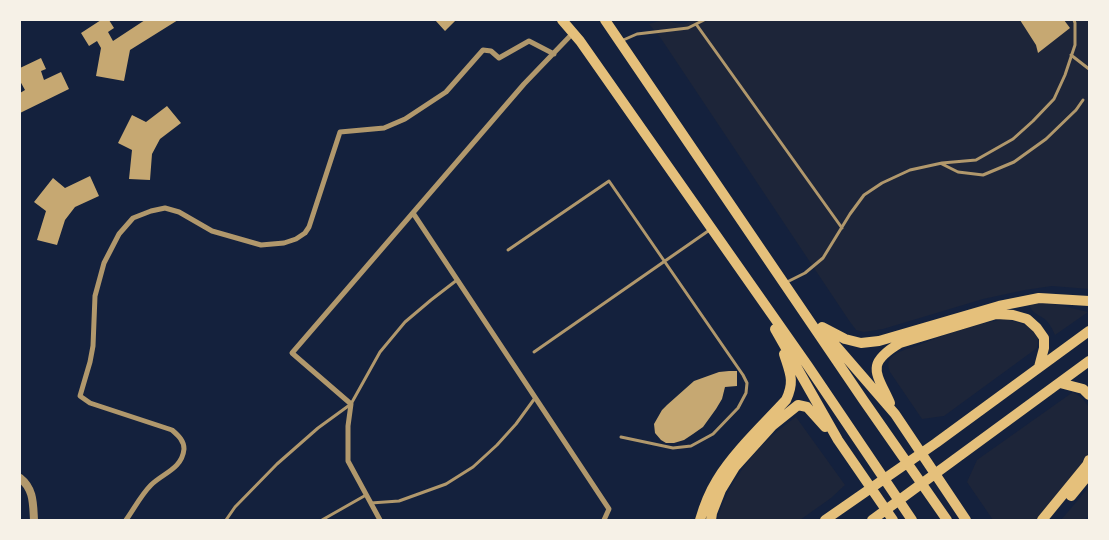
<!DOCTYPE html>
<html>
<head>
<meta charset="utf-8">
<style>
	body { margin:0 }
	#map { position:relative; width:1109px; height:540px; overflow:hidden; background:#14213d; font-family:"Asap Condensed",sans-serif }
	canvas { display:block }
	.frame { position:absolute; inset:0; border:21px solid #f6f1e7; pointer-events:none }
</style>
</head>
<body>
<div id="map">
<canvas width="1109" height="540"></canvas>
<div class="frame"></div>
</div>
<script>
const g = document.querySelector('canvas').getContext('2d');
g.lineJoin = 'round';
function fillPath(path, color) { g.fillStyle = color; g.fill(path, 'evenodd'); }
function strokePath(path, color, width, dash) { g.strokeStyle = color; g.lineWidth = width; g.lineCap = dash ? 'butt' : 'round'; g.setLineDash(dash || []); g.stroke(path); }
const green = new Path2D(`
	M 663,20 C 674,21 682,28 692,20 L 1089,20 L 1089,289 L 1052,286 L 1025,290 L 983,299 L 883,329 L 864,332 L 856,330 L 848,319 L 662,40 L 649,24 Z
	M 1046,303 L 1059,305 L 1088,312 L 1055,335 C 1052,328 1049,322 1043,318 C 1037,314 1031,312 1029,304 Z
	M 1005,319 C 1017,322 1035,326 1038,340 C 1038,341 1037,348 1037,348 L 944,416 L 922,419 L 890,372 C 888,367 887,362 891,358 C 897,351 908,349 916,346 C 944,335 974,324 1005,319 Z
	M 1073,392 L 1082,398 L 1089,407 L 1089,452 C 1077,477 1055,498 1037,520 L 993,520 L 967,482 L 977,460 Z
	M 796,417 L 845,485 L 831,498 L 800,520 L 717,520 C 730,477 760,442 796,417 Z
	M 1089,487 L 1089,515 L 1084,520 L 1061,520 Z`);
const building = new Path2D(`
	M 101,20 L 109,20 L 114,28 L 108,32 L 113,41 L 145,20 L 178,20 L 130,50 L 124,81 L 96,76 L 101,48 L 97,41 L 89,46 L 81,33 Z
	M 435,20 L 456,20 L 445,31 Z
	M 1020,20 L 1064,20 L 1070,28 L 1038,53 L 1036,45 Z
	M 41,58 L 46,69 L 41,71 L 44,80 L 61,72 L 69,89 L 20,113 L 20,93 L 25,90 L 20,81 L 20,68 Z
	M 167,106 L 181,123 L 160,139 L 152,154 L 150,180 L 129,179 L 132,150 L 118,143 L 132,115 L 146,122 Z
	M 90,176 L 99,196 L 75,207 L 65,220 L 57,245 L 37,240 L 46,211 L 34,202 L 53,178 L 65,188 Z
	M 729,371 L 737,371 L 737,386 L 725,387 L 722,399 L 716,409 L 703,427 L 693,434 L 684,440 L 674,443 L 666,443 L 661,440 L 655,433 L 654,424 L 662,410 L 667,405 L 694,381 L 719,372 Z`);
const service = new Path2D(`
	M 696,24 L 842,228
	M 621,41 L 637,34 L 688,28 L 704,20
	M 1071,55 L 1089,69
	M 942,164 L 958,172 L 983,175 L 1014,162 L 1046,139 L 1076,110 L 1083,100
	M 508,250 L 609,181 L 743,375 L 747,383 L 746,393 L 738,408 L 713,434 L 691,446 L 673,448 L 621,437
	M 787,282 L 805,273 L 823,258 L 850,214 L 864,195 L 882,183 L 910,170 L 942,163 L 976,160 L 1013,139 L 1033,121 L 1054,99 L 1065,75 L 1075,45 L 1075,23 L 1074,20
	M 534,352 L 711,229
	M 371,503 L 399,501 L 446,484 L 473,467 L 497,445 L 516,424 L 535,398
	M 226,520 L 235,507 L 277,464 L 318,428 L 351,404 L 380,352 L 405,322 L 431,300 L 457,280
	M 322,520 L 366,495`);
const minor = new Path2D(`
	M 413,213 L 609,509 L 604,520
	M 126,520 C 134,509 141,495 151,485 C 163,473 182,469 184,449 C 184,441 179,436 172,430 L 90,403 L 80,396 L 90,362 L 93,346 L 95,296 L 104,263 L 119,234 L 133,218 L 151,211 L 165,208 L 179,212 L 212,231 L 261,245 L 284,243 L 296,239 L 305,233 L 309,227 L 340,132 L 384,128 L 405,119 L 446,92 L 483,50 L 491,51 L 499,58 L 529,41 L 554,54
	M 380,520 L 348,461 L 348,426 L 351,404 L 292,353 L 524,84 L 573,33`);
const tertiary = new Path2D(`
	M 20,478 C 34,489 33,504 34,520`);
const trunk = new Path2D(`
	M 562,20 L 580,41 L 808,366 L 912,520
	M 605,20 L 864,401 L 947,520
	M 822,327 L 845,339 L 861,343 L 879,341 L 999,306 L 1039,298 L 1089,301
	M 775,329 L 838,440 L 893,520
	M 824,332 L 895,414 L 966,520
	M 1060,383 L 1083,389 L 1089,395
	M 890,403 C 876,372 865,364 900,343 L 996,314 L 1013,315 L 1027,319 L 1037,328 L 1044,338 L 1044,348 L 1039,367
	M 1071,496 L 1089,474
	M 700,520 C 704,506 709,493 717,480 C 734,452 763,425 786,400 C 795,381 790,373 784,354
	M 711,520 L 712,513 L 721,490 L 735,467 L 773,425 L 798,405 L 807,407 L 825,427
	M 825,520 L 936,443 L 1089,331
	M 872,520 L 1089,361
	M 1042,520 L 1087,465 L 1089,460`);
fillPath(green, '#1d2539');
fillPath(building, '#c6a872');
strokePath(service, '#b1986c', 3);
strokePath(minor, '#b1986c', 5);
strokePath(tertiary, '#b1986c', 8);
strokePath(trunk, '#e5c07b', 10);
</script>
</body>
</html>
